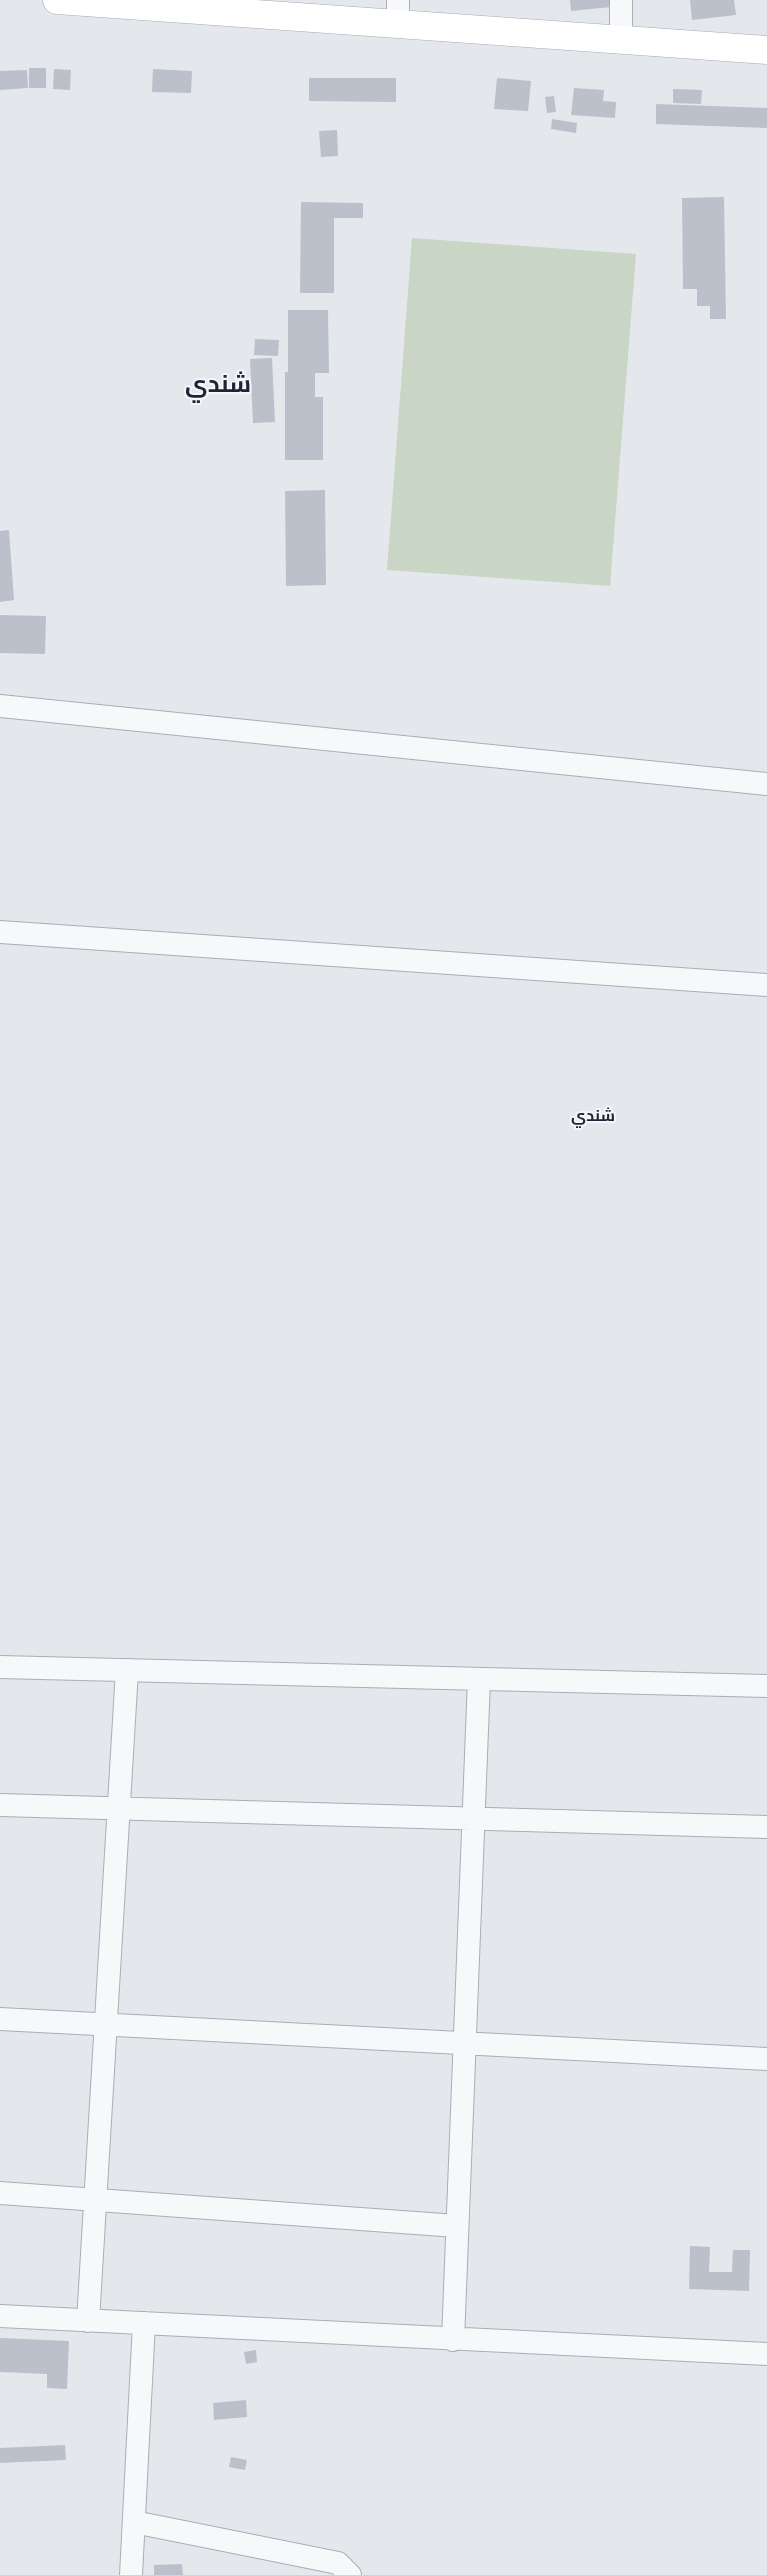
<!DOCTYPE html>
<html>
<head>
<meta charset="utf-8">
<style>
	body { margin:0 }
	canvas { display:block; background:#e4e7ec }
</style>
</head>
<body>
<canvas width="767" height="2575"></canvas>
<script>
const g = document.querySelector('canvas').getContext('2d');
g.lineJoin = 'round';
function fillPath(path, color) { g.fillStyle = color; g.fill(path, 'evenodd'); }
function strokePath(path, color, width, dash) { g.strokeStyle = color; g.lineWidth = width; g.lineCap = dash ? 'butt' : 'round'; g.setLineDash(dash || []); g.stroke(path); }
function write(font, color, halo, rows, align = 'center') {
  g.font = font + ' Arial,Cairo,sans-serif'; g.lineWidth = 4; g.setLineDash([]); g.textBaseline = 'middle'; g.strokeStyle = halo; g.fillStyle = color; for (const [text, x, y, turn = 0] of rows) {
    g.save(); g.translate(x, y); g.rotate((+turn || 0) * Math.PI / 180); g.textAlign = isNaN(turn) ? turn : align; if (halo) g.strokeText(text, 0, 0); g.fillText(text, 0, 0); g.restore();
  }
}
const green = new Path2D(`
	M 412,238 L 636,254 L 610,586 L 387,570 Z`);
const building = new Path2D(`
	M 570,0 L 610,0 L 611,7 L 571,11 Z
	M 690,0 L 734,0 L 736,15 L 692,20 Z
	M 29,68 L 46,68 L 46,88 L 29,88 Z
	M 54,69 L 71,70 L 70,90 L 53,89 Z
	M 153,69 L 192,71 L 191,93 L 152,92 Z
	M 27,70 L 28,88 L 0,90 L 0,71 Z
	M 309,78 L 396,78 L 396,102 L 309,101 Z
	M 497,78 L 531,81 L 528,111 L 494,109 Z
	M 574,88 L 604,90 L 603,101 L 616,102 L 615,118 L 571,115 Z
	M 673,89 L 702,90 L 701,104 L 673,103 Z
	M 554,96 L 556,112 L 547,113 L 545,97 Z
	M 656,104 L 767,108 L 767,128 L 656,124 Z
	M 552,119 L 577,123 L 576,133 L 551,129 Z
	M 337,130 L 338,156 L 321,157 L 319,131 Z
	M 724,197 L 726,319 L 710,319 L 710,306 L 697,306 L 697,289 L 683,289 L 682,198 Z
	M 301,202 L 363,203 L 363,218 L 334,218 L 334,293 L 300,293 Z
	M 288,310 L 328,310 L 329,373 L 315,373 L 315,397 L 323,397 L 323,460 L 285,460 L 285,372 L 288,372 Z
	M 255,339 L 279,340 L 278,356 L 254,355 Z
	M 272,358 L 275,422 L 253,423 L 250,359 Z
	M 325,490 L 326,585 L 286,586 L 285,491 Z
	M 9,530 L 14,600 L 0,602 L 0,531 Z
	M 0,615 L 46,616 L 45,654 L 0,653 Z
	M 690,2246 L 710,2247 L 709,2272 L 732,2272 L 733,2250 L 750,2250 L 749,2291 L 689,2289 Z
	M 0,2338 L 69,2341 L 67,2389 L 47,2388 L 47,2374 L 0,2372 Z
	M 256,2350 L 257,2362 L 246,2364 L 244,2352 Z
	M 246,2400 L 247,2417 L 214,2420 L 213,2403 Z
	M 65,2445 L 66,2460 L 0,2463 L 0,2448 Z
	M 231,2457 L 247,2460 L 245,2470 L 229,2467 Z
	M 182,2564 L 183,2575 L 154,2575 L 154,2565 Z`);
const minor = new Path2D(`
	M 398,0 L 398,24
	M 621,40 L 621,0
	M 0,706 L 767,784
	M 0,932 L 767,985
	M 0,1667 L 767,1686
	M 0,1805 L 767,1827
	M 0,2019 L 767,2059
	M 0,2193 L 457,2226
	M 0,2316 L 767,2354
	M 88,2321 L 127,1670
	M 453,2340 L 479,1679
	M 134,2522 L 338,2563 L 350,2575
	M 131,2575 L 144,2323`);
const major = new Path2D(`
	M 57,0 L 767,50`);
const quarterNames = [
	["شندي",593,1117]
];
const townNames = [
	["شندي",218,385]
];
fillPath(green, '#c9d6c5');
fillPath(building, '#bbc0ca');
strokePath(minor, '#a9aeb7', 24);
strokePath(major, '#a3abb8', 29);
strokePath(minor, '#f7f8fa', 22);
strokePath(major, '#fff', 28);
write('bold 16px', '#1d2536', '#f4f6f9', quarterNames);
write('bold 24px', '#1d2536', '#f4f6f9', townNames);
</script>
</body>
</html>
